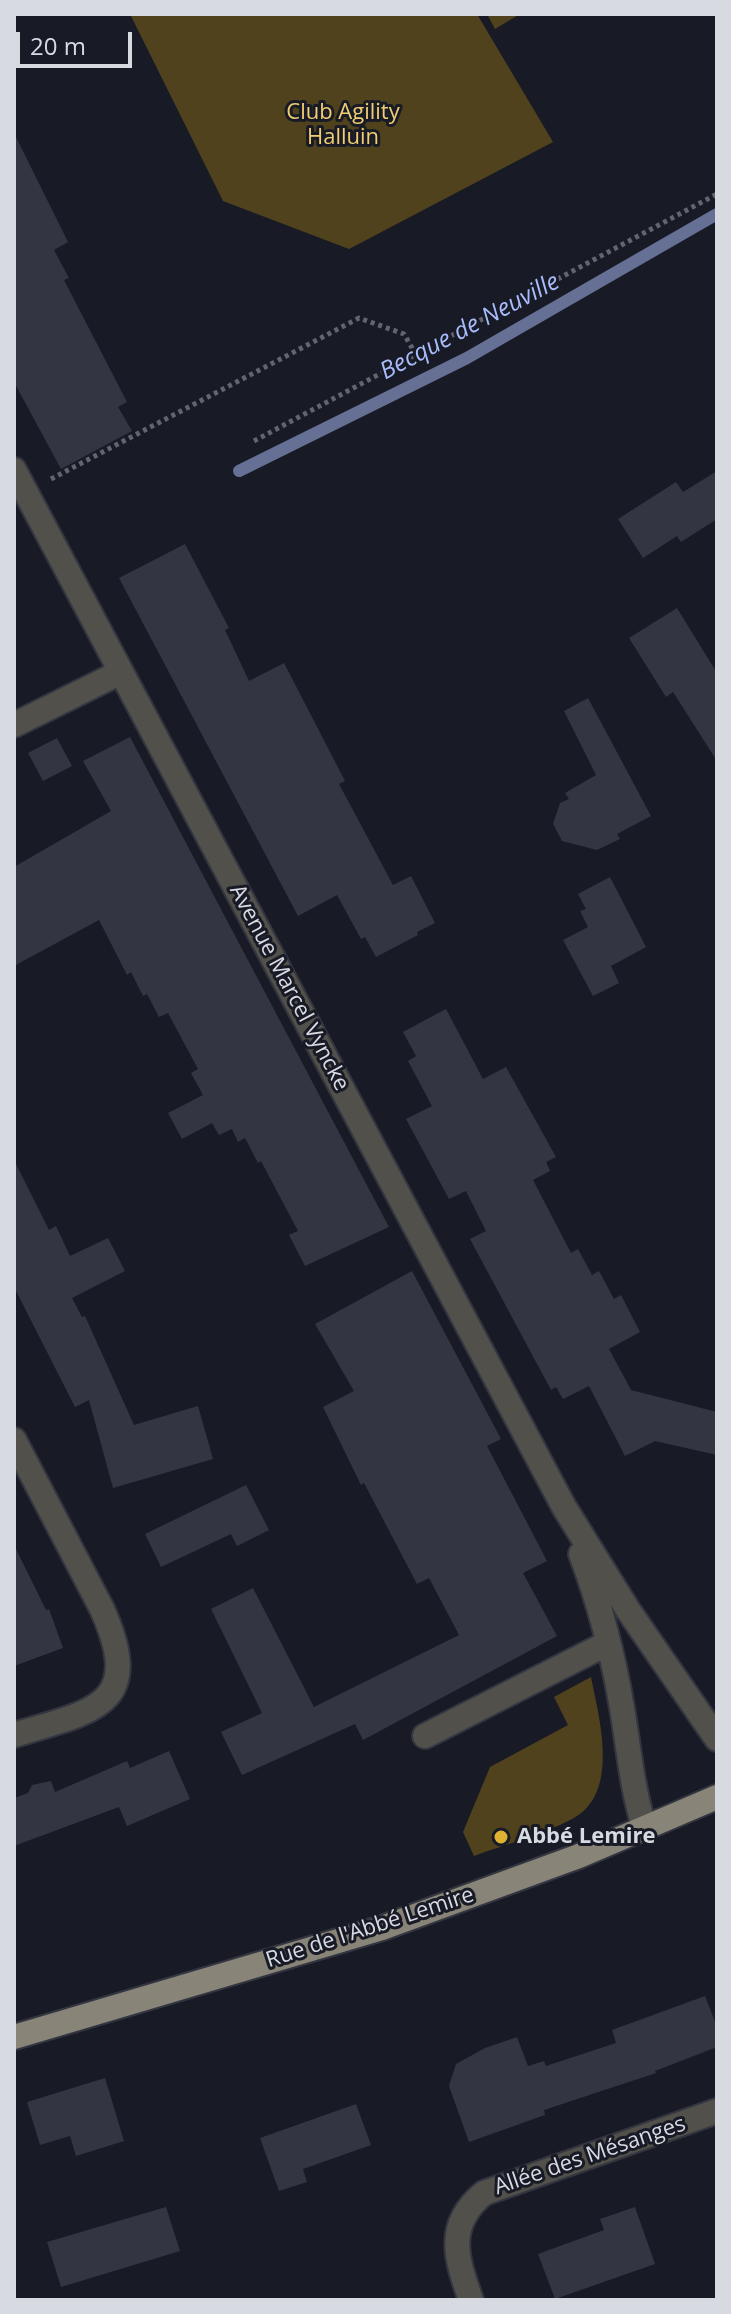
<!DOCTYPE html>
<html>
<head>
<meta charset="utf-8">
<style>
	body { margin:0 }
	#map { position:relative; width:731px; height:2314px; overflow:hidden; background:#181b26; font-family:"Open Sans",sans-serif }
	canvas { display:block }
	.frame { position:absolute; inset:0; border:16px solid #d8dae2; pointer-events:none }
	.scale { position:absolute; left:16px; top:32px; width:116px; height:36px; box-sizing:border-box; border:4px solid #d8dae2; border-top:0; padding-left:10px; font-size:24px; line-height:28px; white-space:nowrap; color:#d8dae2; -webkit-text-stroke:6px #181b26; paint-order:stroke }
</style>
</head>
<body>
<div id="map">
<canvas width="731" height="2314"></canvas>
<div class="frame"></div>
<div class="scale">20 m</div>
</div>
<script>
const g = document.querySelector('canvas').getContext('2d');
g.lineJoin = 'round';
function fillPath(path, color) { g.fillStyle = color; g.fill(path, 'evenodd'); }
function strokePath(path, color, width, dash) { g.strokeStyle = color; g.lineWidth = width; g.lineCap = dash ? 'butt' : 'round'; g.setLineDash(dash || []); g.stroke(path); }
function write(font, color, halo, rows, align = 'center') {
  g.font = font + ' "Open Sans",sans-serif'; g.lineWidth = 6; g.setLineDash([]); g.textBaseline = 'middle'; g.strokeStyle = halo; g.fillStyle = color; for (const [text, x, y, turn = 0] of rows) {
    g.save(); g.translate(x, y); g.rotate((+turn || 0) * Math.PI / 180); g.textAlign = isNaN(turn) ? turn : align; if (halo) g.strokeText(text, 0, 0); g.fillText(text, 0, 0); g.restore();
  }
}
const green = new Path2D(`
	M 130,14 L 477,14 L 553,142 L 349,249 L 223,201 Z
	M 487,14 L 520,14 L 495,29 Z
	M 591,1677 C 599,1718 621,1794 572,1819 C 542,1835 506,1844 474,1856 L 463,1832 L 490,1767 L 568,1725 L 554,1697 Z`);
const stream = new Path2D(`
	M 239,471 L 467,358 L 717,214`);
const building = new Path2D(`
	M 14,133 L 68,242 L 54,250 L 69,278 L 64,280 L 127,402 L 118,407 L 132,431 L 61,469 L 14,382 Z
	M 717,471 L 717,519 L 681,542 L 677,536 L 643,558 L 618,519 L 676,482 L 683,492 Z
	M 185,544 L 229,628 L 225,630 L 249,681 L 284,663 L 345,781 L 339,784 L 393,885 L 411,876 L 435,923 L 417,932 L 418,935 L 376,957 L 365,937 L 361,939 L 337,895 L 298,916 L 119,578 Z
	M 677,608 L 717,673 L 717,761 L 673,692 L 666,697 L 629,638 Z
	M 588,698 L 651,816 L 617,834 L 620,839 L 597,850 L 562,841 L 553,824 L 560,803 L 569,799 L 565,793 L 596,775 L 564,711 Z
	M 130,737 L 389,1227 L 305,1266 L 289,1235 L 298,1231 L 261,1161 L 258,1163 L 245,1138 L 238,1142 L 232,1129 L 219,1135 L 212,1123 L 182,1139 L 168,1113 L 203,1095 L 191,1073 L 198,1069 L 168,1013 L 159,1017 L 147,994 L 143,996 L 131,972 L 127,975 L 99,920 L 14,966 L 14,867 L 111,811 L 83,761 Z
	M 57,738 L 72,766 L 43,781 L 28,753 Z
	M 610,877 L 646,947 L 611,966 L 619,983 L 593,996 L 563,940 L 588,927 L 580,911 L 586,909 L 578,894 Z
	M 446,1009 L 483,1079 L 506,1067 L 556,1157 L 546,1162 L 550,1171 L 533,1180 L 571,1253 L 578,1249 L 592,1275 L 599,1271 L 614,1299 L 621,1295 L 640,1332 L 609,1349 L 631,1390 L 717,1412 L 717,1455 L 655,1441 L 625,1456 L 589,1386 L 563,1399 L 556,1387 L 551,1390 L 470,1239 L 486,1231 L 466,1191 L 449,1199 L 406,1119 L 432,1106 L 408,1061 L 416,1056 L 403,1032 Z
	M 14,1160 L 49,1230 L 56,1226 L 70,1256 L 108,1238 L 125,1271 L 72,1298 L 82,1317 L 85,1316 L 134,1425 L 198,1406 L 213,1459 L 113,1488 L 89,1400 L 75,1407 L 14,1287 Z
	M 412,1271 L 501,1439 L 487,1446 L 547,1561 L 523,1573 L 557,1636 L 363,1740 L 355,1724 L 242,1775 L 221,1732 L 262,1713 L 211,1609 L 253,1588 L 314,1707 L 459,1635 L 429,1578 L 417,1584 L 364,1483 L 361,1485 L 323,1407 L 354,1391 L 315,1324 Z
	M 246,1485 L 269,1530 L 237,1546 L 231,1534 L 161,1567 L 145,1534 Z
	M 14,1545 L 46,1610 L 49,1609 L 63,1648 L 14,1666 Z
	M 169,1751 L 190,1799 L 127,1826 L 119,1807 L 14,1846 L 14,1798 L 28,1793 L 32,1785 L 51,1781 L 55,1792 L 127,1761 L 130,1768 Z
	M 705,1996 L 717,2027 L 717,2047 L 655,2071 L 656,2073 L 544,2110 L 545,2115 L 469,2142 L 449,2086 L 456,2064 L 485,2048 L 517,2037 L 528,2066 L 544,2061 L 546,2066 L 616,2043 L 612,2030 Z
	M 105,2078 L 124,2141 L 76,2156 L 70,2136 L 40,2145 L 27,2102 Z
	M 356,2104 L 371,2145 L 303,2169 L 307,2182 L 279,2191 L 260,2138 Z
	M 166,2207 L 180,2251 L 61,2287 L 47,2242 Z
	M 635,2207 L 655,2264 L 555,2299 L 538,2254 L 604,2230 L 600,2219 Z`);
const path = new Path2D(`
	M 254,441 L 717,194
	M 51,479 L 359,318 L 404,334 L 416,355`);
const street = new Path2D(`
	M 14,470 L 564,1507 L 628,1610 L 717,1739
	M 14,725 L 121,672
	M 14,1440 L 102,1609 C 146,1707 92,1711 14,1735
	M 581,1554 C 600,1604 613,1655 622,1708 C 629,1749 632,1790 645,1829
	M 425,1736 L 608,1643
	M 471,2300 C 456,2258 445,2225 484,2193 L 717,2111`);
const primary = new Path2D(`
	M 14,2037 L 382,1928 L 579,1856 L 717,1797`);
const markers = [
	[501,1837,8,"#deb133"]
];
const parkNames = [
	["Club Agility",343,113],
	["Halluin",343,138]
];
const streetNames = [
	["Avenue Marcel Vyncke",289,988,62],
	["Rue de l'Abbé Lemire",370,1928,-18],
	["Allée des Mésanges",590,2156,-19]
];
const poiNames = [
	["Abbé Lemire",517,1837]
];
const waterNames = [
	["Becque de Neuville",470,327,-28]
];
fillPath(green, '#50421d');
strokePath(stream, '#667095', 12);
fillPath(building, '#333642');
strokePath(street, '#333640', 28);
strokePath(primary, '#333640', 28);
strokePath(path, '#62656f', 5, [4, 4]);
strokePath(street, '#52504a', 24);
strokePath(primary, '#898478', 24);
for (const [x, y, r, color] of markers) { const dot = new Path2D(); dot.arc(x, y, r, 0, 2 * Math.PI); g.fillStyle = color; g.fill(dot); strokePath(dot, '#181b26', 3); }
write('22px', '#f1cd72', '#181b26', parkNames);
write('22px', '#d8dae2', '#181b26', streetNames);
write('bold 22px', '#d8dae2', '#181b26', poiNames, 'left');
write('italic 24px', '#a9bdfd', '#181b26', waterNames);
</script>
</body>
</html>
